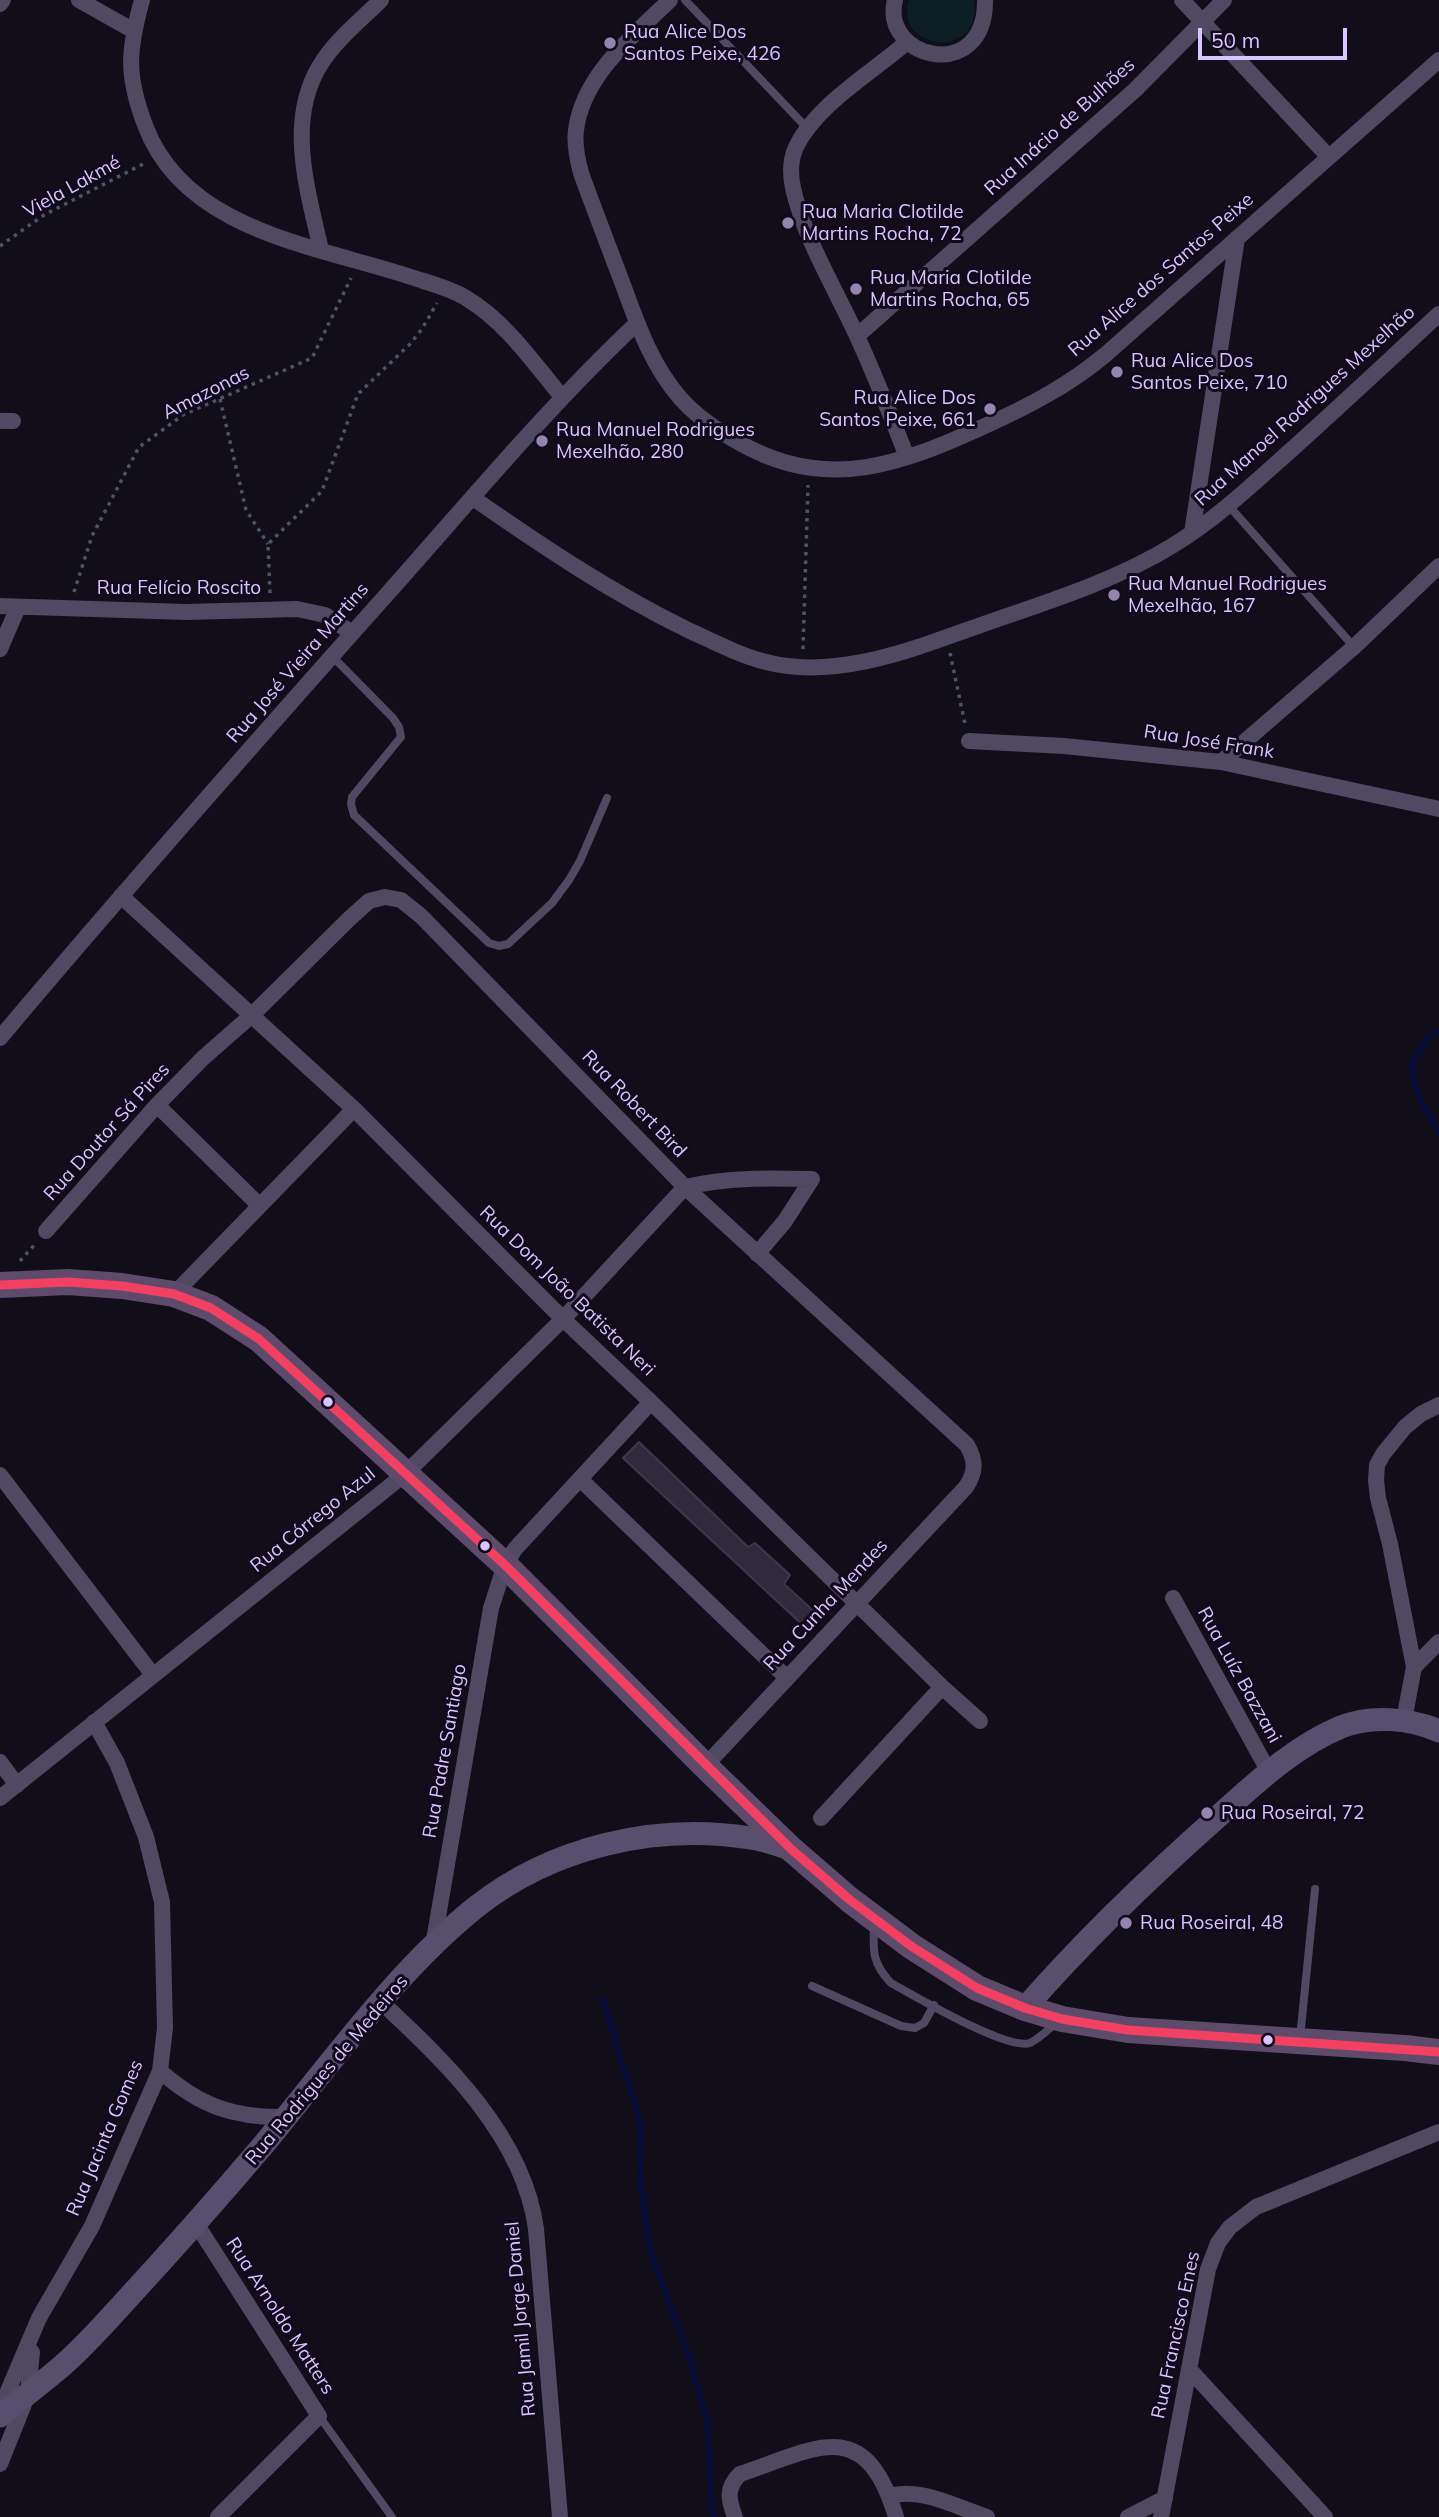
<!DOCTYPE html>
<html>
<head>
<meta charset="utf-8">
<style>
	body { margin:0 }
	#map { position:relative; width:1439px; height:2517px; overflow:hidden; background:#120e19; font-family:Mulish,sans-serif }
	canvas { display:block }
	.scale { position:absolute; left:1198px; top:28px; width:149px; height:32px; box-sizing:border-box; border:4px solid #d9c5ff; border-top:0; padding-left:9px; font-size:21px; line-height:24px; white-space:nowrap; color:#d9c5ff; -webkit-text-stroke:5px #110a1d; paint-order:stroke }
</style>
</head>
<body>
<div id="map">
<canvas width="1439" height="2517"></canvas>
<div class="scale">50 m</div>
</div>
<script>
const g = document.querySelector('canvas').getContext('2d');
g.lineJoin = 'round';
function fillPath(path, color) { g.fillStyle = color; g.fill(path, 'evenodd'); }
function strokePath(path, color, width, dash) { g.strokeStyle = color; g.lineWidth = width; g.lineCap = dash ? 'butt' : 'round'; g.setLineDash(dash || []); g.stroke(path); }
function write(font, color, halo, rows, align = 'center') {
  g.font = font + ' Mulish,sans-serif'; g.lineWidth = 6; g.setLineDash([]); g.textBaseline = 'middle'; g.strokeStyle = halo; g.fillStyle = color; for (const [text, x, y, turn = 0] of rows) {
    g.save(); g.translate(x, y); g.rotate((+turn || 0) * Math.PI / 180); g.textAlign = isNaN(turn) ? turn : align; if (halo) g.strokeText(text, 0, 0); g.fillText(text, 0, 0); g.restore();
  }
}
const green = new Path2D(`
	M 909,0 L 974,0 C 983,61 893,51 909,0 Z`);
const stream = new Path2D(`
	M 1439,1032 L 1430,1035 L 1411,1065 L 1418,1095 L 1439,1133
	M 603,2000 L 641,2124 L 640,2179 L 650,2251 L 689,2356 L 707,2419 L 713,2517`);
const building = new Path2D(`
	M 639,1442 L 748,1547 L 755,1543 L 790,1575 L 784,1584 L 818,1615 L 807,1629 L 623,1458 Z`);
const path = new Path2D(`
	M 0,246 L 44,215 L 147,162
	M 220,399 L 246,510 L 268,544
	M 74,592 L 92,536 L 139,447 L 183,415 L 312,358 L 351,278
	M 270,593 L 268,544 L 322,491 L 358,394 L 410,344 L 422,329 L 437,303
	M 803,649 L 808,485
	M 950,653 L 965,724
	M 20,1261 L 36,1243`);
const lane = new Path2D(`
	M 685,0 L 807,128
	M 1229,506 L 1354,647
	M 332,656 L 393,718 L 399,727 L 401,737 L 352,797 L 351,804 L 354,815 L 489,943 L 499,946 L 508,944 L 552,903 L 569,880 L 580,861 L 607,798
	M 874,1926 C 873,1951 872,1963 891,1983 C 915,1996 1007,2051 1030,2043 C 1039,2039 1049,2029 1056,2023
	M 812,1986 L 901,2026 L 915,2028 L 924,2023 L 934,2005
	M 1300,2038 L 1315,1889
	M 319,2416 L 392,2517`);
const street = new Path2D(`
	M 79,0 L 134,31
	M 142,0 C 128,51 126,75 145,125 C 184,231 317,246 411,277 C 429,283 450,288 466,298 C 505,321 533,362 562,397
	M 670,0 C 633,36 583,75 576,130 C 574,144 577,158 581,173 C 594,209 608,245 622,282 C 637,323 651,365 681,399 C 698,418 718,431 740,443 C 827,493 902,464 987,425 C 1029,406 1069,385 1105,355 L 1439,60
	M 895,0 C 880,59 986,85 985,0
	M 1182,0 L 1328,156
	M 0,4 L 3,0
	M 321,250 C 308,191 286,123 319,67 C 334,41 360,21 381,0
	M 857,336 L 1135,90 L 1224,0
	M 0,421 L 13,421
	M 907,457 C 891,416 875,375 856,334 C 835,288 804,238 793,188 C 790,174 790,160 796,147 C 816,105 873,72 907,42
	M 473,498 C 542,546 612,593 688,630 C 714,642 739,655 766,662 C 831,679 903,653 964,631 C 1033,606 1108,585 1172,546 C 1215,520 1252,485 1290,451 C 1340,406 1389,360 1439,314
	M 1192,533 L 1237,238
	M 0,606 L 186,612 L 297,609 L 325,615 L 352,633
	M 0,649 L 18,607
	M 969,741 L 1064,746 L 1221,762 L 1439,809
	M 1221,762 L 1354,647 L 1439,566
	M 121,896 L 354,1109 L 563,1319 L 651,1402 L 942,1687 L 980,1721
	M 0,1038 C 127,887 258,739 389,592 C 470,501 548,407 636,324
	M 157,1105 L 259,1205
	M 46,1231 L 157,1105 L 203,1058 L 252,1015 L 348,920 L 369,901 L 385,897 L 401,900 L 421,916 L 685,1187 L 967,1445 C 976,1461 976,1472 966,1487 L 705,1766
	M 174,1294 L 354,1109
	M 0,1475 L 153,1675
	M 580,1479 L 787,1678
	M 1173,1598 L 1269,1772
	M 1414,1667 L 1439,1642
	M 1404,1720 L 1414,1667 L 1390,1544 L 1378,1498 L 1376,1480 L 1377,1465 L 1383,1454 L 1405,1427 L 1421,1414 L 1439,1405
	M 0,1762 L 17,1785
	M 0,1798 L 405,1474 L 563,1319 L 685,1187 C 728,1177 769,1178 812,1179 L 785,1221 L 757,1254
	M 821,1818 L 942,1687
	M 433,1946 L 491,1608 L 505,1565 L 515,1549 L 651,1402
	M 381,2002 C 446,2062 524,2137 536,2229 L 560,2517
	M 160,2071 C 200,2106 233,2118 286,2117
	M 197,2225 L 319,2416 L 218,2517
	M 1189,2369 L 1325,2517
	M 0,2410 L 39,2318 L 92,2226 L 160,2071 L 165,2028 L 162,1902 L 146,1837 L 117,1763 L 94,1722
	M 0,2464 L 28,2394 L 32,2352
	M 889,2496 C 922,2487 956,2507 987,2517
	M 735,2517 C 728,2499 726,2488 740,2474 C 817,2448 865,2414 896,2517
	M 1128,2517 L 1165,2498
	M 1161,2517 L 1208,2269 L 1218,2243 L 1230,2227 L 1256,2207 L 1439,2132`);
const secondary = new Path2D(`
	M 1025,2008 C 1085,1939 1152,1875 1221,1814 C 1257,1782 1295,1746 1341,1727 C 1371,1715 1410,1718 1439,1731
	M 0,2416 C 21,2399 42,2383 62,2366 C 86,2345 107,2321 128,2298 C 175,2247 220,2196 265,2143 C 330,2065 396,1971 476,1907 C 552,1847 655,1823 750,1838 C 764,1840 778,1845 791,1849`);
const primary = new Path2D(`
	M 0,1285 L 68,1282 L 122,1286 L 174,1294 L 211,1308 L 259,1339 L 505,1565 L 705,1766 L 791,1849 L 850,1900 L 911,1946 L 977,1988 L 1025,2008 L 1062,2019 L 1128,2030 L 1405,2048 L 1439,2052`);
const bus1 = new Path2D(`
	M 0,1285 L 68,1282 L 122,1286 L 174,1294 L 211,1308 L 259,1339 L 505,1565 L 791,1849 L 850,1900 L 911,1946 L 977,1988 L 1025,2008 L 1062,2019 L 1128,2030 L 1439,2052`);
const markers = [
	[610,43,7,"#9385ae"],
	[788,223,7,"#9385ae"],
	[856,289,7,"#9385ae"],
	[1117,372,7,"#9385ae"],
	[990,409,7,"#9385ae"],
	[542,441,7,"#9385ae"],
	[1114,595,7,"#9385ae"],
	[328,1402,6,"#d9c5ff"],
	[485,1546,6,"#d9c5ff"],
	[1207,1813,7,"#9385ae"],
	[1126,1923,7,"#9385ae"],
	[1268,2040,6,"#d9c5ff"]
];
const poiNames = [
	["Rua Alice Dos",624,32],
	["Santos Peixe, 426",624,54],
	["Rua Maria Clotilde",802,212],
	["Martins Rocha, 72",802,234],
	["Rua Maria Clotilde",870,278],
	["Martins Rocha, 65",870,300],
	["Rua Alice Dos",1131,361],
	["Santos Peixe, 710",1131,383],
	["Rua Alice Dos",976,398,"right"],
	["Santos Peixe, 661",976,420,"right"],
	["Rua Manuel Rodrigues",556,430],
	["Mexelhão, 280",556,452],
	["Rua Manuel Rodrigues",1128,584],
	["Mexelhão, 167",1128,606],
	["Rua Roseiral, 72",1221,1813],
	["Rua Roseiral, 48",1140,1923]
];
const streetNames = [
	["Rua Inácio de Bulhões",1060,127,-42],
	["Viela Lakmé",72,187,-29],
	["Rua Alice dos Santos Peixe",1161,275,-41],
	["Amazonas",206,393,-27],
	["Rua Manoel Rodrigues Mexelhão",1305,406,-42],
	["Rua Felício Roscito",179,588],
	["Rua José Vieira Martins",298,663,-49],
	["Rua José Frank",1209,742,9],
	["Rua Robert Bird",634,1104,46],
	["Rua Doutor Sá Pires",107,1132,-48],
	["Rua Dom João Batista Neri",567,1291,44],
	["Rua Córrego Azul",313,1520,-39],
	["Rua Cunha Mendes",826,1605,-47],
	["Rua Luíz Bazzani",1239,1675,61],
	["Rua Padre Santiago",445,1751,-80],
	["Rua Rodrigues de Medeiros",327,2070,-50],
	["Rua Jacinta Gomes",105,2138,-67],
	["Rua Arnoldo Matters",280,2316,57],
	["Rua Jamil Jorge Daniel",521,2319,-95],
	["Rua Francisco Enes",1176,2335,-78]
];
fillPath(green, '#0d1f25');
strokePath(stream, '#060c37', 6);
fillPath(building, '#312a3c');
strokePath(building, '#40374e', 2);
strokePath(path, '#4c5568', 3.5, [3.5, 5]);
strokePath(lane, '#4f4962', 8);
strokePath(street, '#4f4962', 16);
strokePath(secondary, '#574f6d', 23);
strokePath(primary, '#5e4b6c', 26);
strokePath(bus1, '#f24062', 9);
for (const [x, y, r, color] of markers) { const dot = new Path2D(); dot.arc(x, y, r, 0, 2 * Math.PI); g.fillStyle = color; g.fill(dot); strokePath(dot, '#110a1d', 2.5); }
write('19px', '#d9c5ff', '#110a1d', poiNames, 'left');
write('19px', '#d9c5ff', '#110a1d', streetNames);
</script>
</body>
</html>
